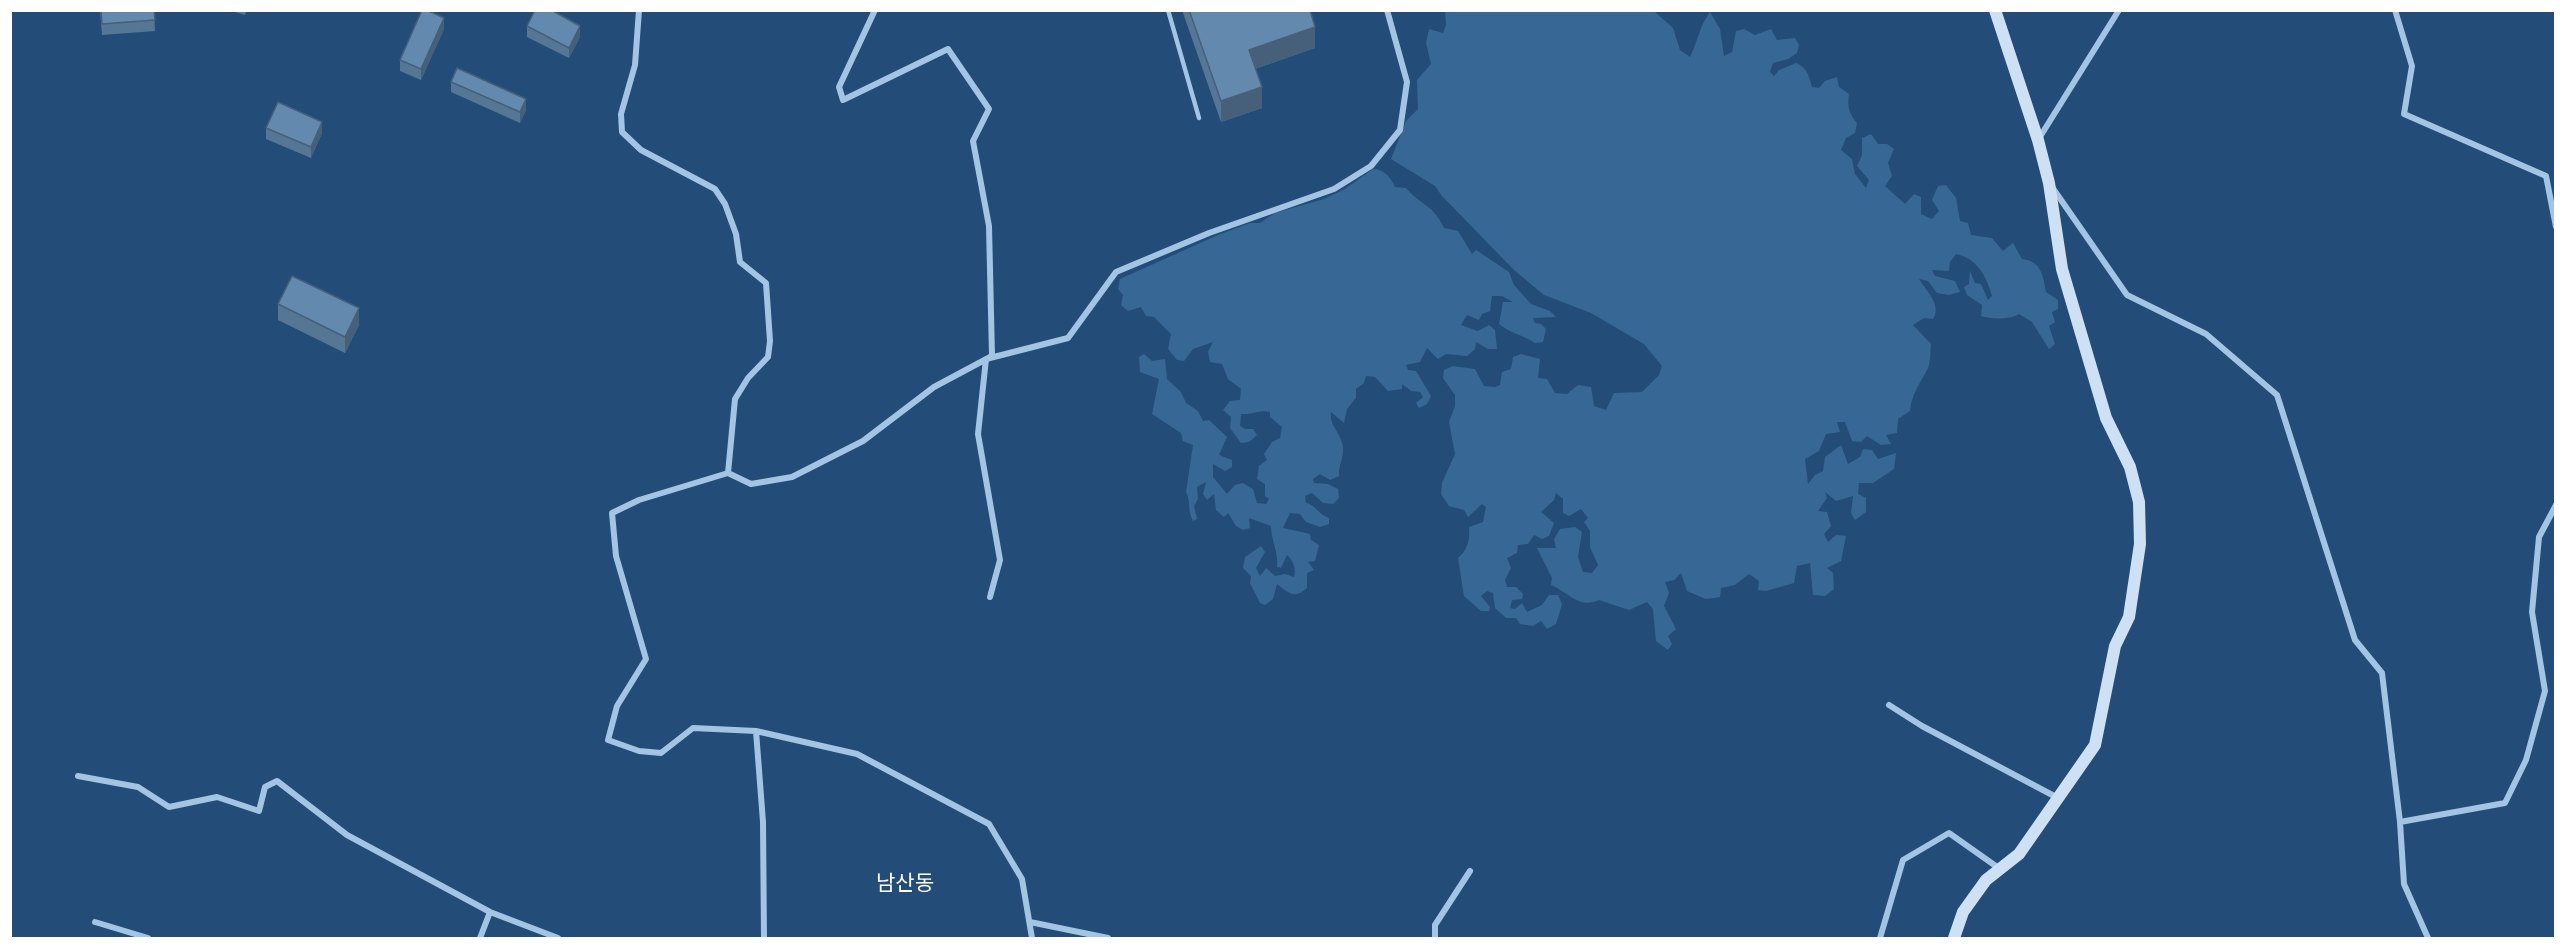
<!DOCTYPE html>
<html>
<head>
<meta charset="utf-8">
<style>
	body { margin:0 }
	#map { position:relative; width:2566px; height:949px; overflow:hidden; background:#234d78; font-family:Figtree,sans-serif }
	canvas { display:block }
	.frame { position:absolute; inset:0; border:12px solid #fff; pointer-events:none }
</style>
</head>
<body>
<div id="map">
<canvas width="2566" height="949"></canvas>
<div class="frame"></div>
</div>
<script>
const g = document.querySelector('canvas').getContext('2d');
g.lineJoin = 'round';
function fillPath(path, color) { g.fillStyle = color; g.fill(path, 'evenodd'); }
function strokePath(path, color, width, dash) { g.strokeStyle = color; g.lineWidth = width; g.lineCap = dash ? 'butt' : 'round'; g.setLineDash(dash || []); g.stroke(path); }
function write(font, color, halo, rows, align = 'center') {
  g.font = font + ' Figtree,"Noto Sans KR",sans-serif'; g.lineWidth = 6; g.setLineDash([]); g.textBaseline = 'middle'; g.strokeStyle = halo; g.fillStyle = color; for (const [text, x, y, turn = 0] of rows) {
    g.save(); g.translate(x, y); g.rotate((+turn || 0) * Math.PI / 180); g.textAlign = isNaN(turn) ? turn : align; if (halo) g.strokeText(text, 0, 0); g.fillText(text, 0, 0); g.restore();
  }
}
const green = new Path2D(`
	M 1445,11 L 1654,11 L 1673,28 L 1680,50 L 1690,57 C 1698,41 1699,27 1710,12 L 1720,29 L 1724,56 L 1732,52 L 1736,31 L 1744,29 L 1755,35 L 1771,29 L 1777,40 L 1795,38 L 1799,45 L 1797,53 L 1788,59 L 1773,63 L 1770,72 L 1774,76 L 1779,70 L 1796,63 C 1807,67 1809,76 1812,87 L 1819,88 L 1825,81 L 1837,77 L 1839,87 L 1849,94 C 1847,106 1849,114 1857,123 L 1855,133 L 1846,138 L 1841,150 L 1852,159 L 1855,174 L 1866,188 L 1869,180 L 1857,166 L 1862,155 L 1862,138 L 1871,134 L 1878,144 L 1887,144 L 1894,149 L 1888,163 L 1892,176 L 1885,186 L 1905,204 L 1914,194 L 1921,197 L 1921,214 L 1932,219 L 1939,211 L 1932,200 L 1938,186 L 1946,185 L 1956,198 L 1960,221 L 1968,223 L 1971,235 L 1992,238 L 2003,251 L 2013,243 L 2022,259 C 2041,261 2043,275 2046,292 L 2058,300 L 2058,309 L 2052,312 L 2055,322 L 2049,326 L 2055,344 L 2049,349 L 2032,322 L 2019,314 C 2010,320 1991,319 1981,316 L 1982,305 L 1967,295 L 1964,287 L 1969,284 L 1970,271 L 1975,283 L 1981,284 L 1988,300 L 1992,296 C 1987,277 1977,258 1956,254 L 1950,262 L 1949,271 L 1932,270 L 1935,276 L 1955,281 L 1960,292 L 1949,295 L 1937,293 L 1928,281 L 1919,279 C 1927,292 1942,305 1933,319 L 1924,318 L 1913,325 L 1931,344 C 1930,351 1931,361 1928,368 C 1921,382 1911,395 1910,411 L 1898,419 L 1897,433 L 1886,435 L 1891,444 L 1881,445 L 1867,436 L 1861,442 L 1852,441 L 1845,422 L 1837,422 L 1840,432 L 1826,434 L 1819,451 L 1805,459 L 1808,484 L 1815,475 L 1823,471 L 1825,457 L 1841,445 L 1848,464 L 1860,457 L 1863,449 L 1872,450 L 1878,459 L 1896,453 L 1894,469 L 1873,483 L 1859,483 L 1858,494 L 1866,498 L 1866,512 L 1855,520 L 1851,513 L 1853,496 L 1836,501 L 1825,492 L 1827,498 L 1818,511 L 1827,512 L 1831,526 L 1824,534 L 1828,542 L 1836,535 L 1846,536 L 1841,561 L 1827,568 L 1833,573 L 1834,589 L 1825,596 L 1813,595 L 1810,563 L 1797,566 L 1794,583 L 1766,591 L 1758,590 L 1759,581 L 1749,574 L 1735,585 L 1721,588 L 1720,597 L 1706,599 L 1687,591 L 1681,573 L 1674,580 L 1665,582 L 1669,593 L 1664,606 L 1676,629 L 1668,636 L 1672,644 L 1668,650 L 1656,641 L 1653,609 L 1647,602 L 1629,610 L 1599,600 C 1578,609 1570,593 1551,585 L 1552,578 L 1537,548 L 1556,548 L 1554,539 L 1560,529 L 1575,527 L 1582,532 L 1578,557 L 1583,572 L 1592,573 L 1598,565 L 1590,547 L 1590,531 L 1584,522 L 1588,518 L 1581,509 L 1569,516 L 1563,513 L 1563,499 L 1556,493 L 1554,500 L 1541,512 L 1554,523 L 1549,536 L 1542,539 L 1534,535 L 1528,544 L 1518,545 L 1517,553 L 1507,558 L 1511,568 L 1505,580 L 1507,587 L 1516,587 L 1523,594 L 1522,599 L 1512,600 L 1510,608 L 1515,609 L 1522,603 L 1527,612 L 1542,605 L 1549,595 L 1558,595 L 1562,604 L 1556,624 L 1547,629 L 1541,621 L 1533,626 L 1520,624 L 1516,618 L 1506,618 L 1495,608 L 1493,593 L 1487,591 L 1481,596 L 1490,607 L 1489,611 L 1481,611 L 1464,596 L 1458,558 C 1468,550 1470,539 1469,527 L 1483,522 L 1486,507 L 1482,504 L 1468,517 L 1464,510 L 1449,506 L 1441,494 L 1442,483 L 1455,454 L 1449,422 L 1455,406 L 1455,395 L 1443,378 L 1444,370 L 1453,366 L 1475,369 L 1484,386 L 1495,387 L 1500,385 L 1502,372 L 1511,369 L 1513,357 L 1521,354 L 1540,359 L 1538,378 L 1547,379 L 1555,393 L 1567,394 L 1578,385 L 1591,387 L 1594,406 L 1606,410 L 1614,393 L 1642,392 L 1659,375 L 1662,366 L 1644,344 L 1591,313 L 1544,295 L 1514,270 L 1442,196 L 1435,186 L 1391,159 L 1406,121 L 1418,109 L 1417,80 L 1431,64 L 1426,43 L 1429,29 L 1443,33 L 1446,25 Z
	M 1373,169 C 1383,169 1391,177 1395,187 L 1406,188 C 1420,205 1433,204 1444,228 L 1458,231 L 1472,254 L 1476,250 L 1509,272 L 1514,285 L 1531,304 L 1550,311 L 1556,317 L 1533,318 L 1535,323 L 1541,324 L 1546,329 L 1543,342 L 1535,343 C 1523,335 1511,334 1499,324 L 1503,302 L 1513,302 L 1502,296 L 1492,296 L 1490,311 L 1482,314 L 1479,320 L 1467,315 L 1461,325 L 1478,331 L 1489,325 L 1495,330 L 1497,349 L 1488,349 L 1476,342 L 1475,349 L 1467,356 L 1446,354 L 1438,359 L 1427,348 L 1420,362 L 1406,365 L 1408,370 L 1416,371 L 1431,396 L 1427,404 L 1419,408 L 1416,403 L 1423,397 L 1420,392 L 1411,391 L 1402,384 L 1402,389 L 1388,391 L 1375,377 L 1366,376 L 1364,383 L 1356,389 L 1356,398 L 1347,409 L 1344,423 L 1331,412 C 1329,424 1339,431 1342,443 C 1346,455 1338,464 1339,476 L 1330,480 L 1320,474 L 1313,479 L 1314,483 L 1328,484 L 1338,489 L 1339,498 L 1333,504 L 1323,503 L 1312,493 L 1305,496 L 1306,503 C 1316,505 1319,515 1329,518 L 1329,524 L 1320,527 L 1306,522 L 1300,514 L 1290,513 L 1283,528 L 1310,534 L 1311,540 L 1319,545 L 1315,561 L 1308,562 L 1314,570 L 1307,573 L 1307,588 C 1294,599 1290,594 1277,584 L 1273,599 L 1265,605 L 1260,603 L 1250,583 L 1251,576 L 1243,568 L 1245,557 L 1261,546 L 1265,552 L 1256,568 L 1260,576 L 1266,568 L 1275,576 L 1285,574 L 1294,577 C 1296,568 1294,562 1287,555 L 1281,568 L 1277,567 C 1279,553 1271,540 1271,526 L 1249,518 L 1250,528 L 1243,530 L 1236,526 L 1228,513 L 1224,517 L 1216,510 L 1214,494 L 1207,500 L 1203,494 L 1206,482 L 1197,487 L 1198,499 L 1194,506 L 1197,519 L 1193,521 C 1187,510 1191,501 1186,492 L 1193,445 L 1183,441 L 1181,433 L 1152,414 L 1159,379 L 1140,372 L 1139,357 L 1144,354 L 1152,361 L 1165,359 L 1167,379 L 1181,392 L 1186,403 L 1198,411 L 1203,421 L 1209,420 L 1227,437 L 1219,455 L 1232,460 L 1232,467 L 1225,471 L 1213,464 L 1213,477 L 1227,494 L 1235,485 L 1243,483 L 1253,489 L 1257,503 L 1266,504 L 1269,499 L 1265,496 L 1265,484 L 1257,479 L 1259,466 L 1267,460 L 1264,454 L 1272,442 L 1280,438 L 1282,427 L 1270,417 L 1270,412 C 1259,409 1253,415 1241,414 L 1240,426 L 1245,429 L 1253,429 L 1257,435 L 1249,442 L 1241,443 L 1230,428 L 1231,417 L 1223,410 L 1230,401 L 1240,400 L 1241,389 L 1228,379 L 1222,364 L 1210,362 L 1208,352 L 1213,342 L 1193,349 L 1184,361 L 1177,360 L 1168,349 L 1171,334 L 1154,317 L 1146,316 L 1141,307 L 1128,311 L 1121,305 L 1123,295 L 1118,289 L 1120,279 L 1218,235 L 1250,223 L 1260,223 L 1275,213 L 1324,199 L 1345,189 Z`);
const lane = new Path2D(`
	M 1168,10 L 1199,118`);
const street = new Path2D(`
	M 639,10 L 635,65 L 621,114 L 622,132 L 641,150 L 715,189 L 725,204 L 736,234 L 740,262 L 766,283 L 770,341 L 768,357 L 748,378 L 735,399 L 728,473
	M 875,10 L 839,87 L 843,100 L 948,49 L 989,109 L 973,141 L 989,226 L 992,356 L 934,387 L 863,441 L 792,477 L 751,484 L 728,473 L 639,500 L 612,513 L 616,556 L 646,659 L 617,706 L 608,740 L 639,751 L 661,753 L 693,728 L 756,731 L 857,754 L 989,824 L 1022,879 L 1032,938
	M 2395,10 L 2412,66 L 2404,114 L 2546,176 L 2556,227
	M 2038,140 L 2119,10
	M 2052,187 L 2127,295 L 2206,334 L 2277,395 L 2355,640 L 2382,673 L 2400,822 L 2404,884 L 2428,938
	M 990,597 L 1000,560 L 978,434 L 986,359 L 1068,338 L 1116,272 L 1209,233 L 1334,189 L 1371,166 L 1400,130 L 1407,82 L 1387,10
	M 1889,705 L 1922,726 L 2058,798
	M 756,731 L 763,822 L 764,938
	M 78,776 L 138,787 L 169,807 L 217,797 L 259,811 L 265,787 L 277,781 L 347,835 L 490,912 L 558,938
	M 2400,822 L 2505,803 L 2526,760 L 2545,691 L 2532,612 L 2539,537 L 2556,505
	M 95,922 L 148,938
	M 1030,922 L 1108,938
	M 480,938 L 490,912
	M 1435,938 L 1435,925 L 1470,871
	M 1880,938 L 1903,860 L 1949,833 L 2000,869`);
const secondary = new Path2D(`
	M 1954,938 L 1963,912 L 1986,880 L 2019,854 L 2095,745 L 2115,646 L 2129,617 L 2140,544 L 2139,502 L 2130,467 L 2106,418 L 2062,269 L 2049,183 L 2038,140 L 1995,10`);
const wall = new Path2D(`
	M 100,10 L 154,10 L 155,31 L 102,35 Z
	M 228,10 L 247,10 L 245,15 Z
	M 1182,10 L 1310,10 L 1315,48 L 1255,69 L 1262,108 L 1221,122 Z
	M 527,26 L 580,37 L 569,58 L 527,37 Z
	M 444,29 L 421,80 L 400,71 L 400,60 Z
	M 451,82 L 526,110 L 520,123 L 451,92 Z
	M 266,128 L 322,133 L 311,158 L 266,139 Z
	M 278,304 L 359,325 L 345,353 L 278,320 Z`);
const shadedWall = new Path2D(`
	M 444,18 L 444,29 L 421,80 L 421,69 Z
	M 580,26 L 580,37 L 569,58 L 569,48 Z
	M 1315,27 L 1315,48 L 1249,71 L 1249,50 Z
	M 1262,87 L 1262,108 L 1221,122 L 1221,101 Z
	M 526,99 L 526,110 L 520,123 L 520,112 Z
	M 322,122 L 322,133 L 311,158 L 311,147 Z
	M 359,308 L 359,325 L 345,353 L 345,337 Z`);
const building = new Path2D(`
	M 101,10 L 154,10 L 155,20 L 102,24 Z
	M 422,10 L 427,10 L 444,18 L 421,69 L 400,60 Z
	M 535,10 L 551,10 L 580,26 L 569,48 L 527,26 Z
	M 1189,10 L 1310,10 L 1315,27 L 1249,50 L 1262,87 L 1221,101 Z
	M 457,68 L 526,99 L 520,112 L 451,82 Z
	M 278,102 L 322,122 L 311,147 L 266,128 Z
	M 292,276 L 359,308 L 345,337 L 278,304 Z`);
const quarterNames = [
	["남산동",905,884]
];
fillPath(green, '#376795');
strokePath(lane, '#a4c4e4', 4.5);
strokePath(street, '#a4c4e4', 6);
strokePath(secondary, '#cde0f4', 12);
fillPath(wall, '#567696');
fillPath(shadedWall, '#46607a');
fillPath(building, '#6489ae');
strokePath(building, '#46607a', 1.5);
write('21px', '#fff', '#234d78', quarterNames);
</script>
</body>
</html>
